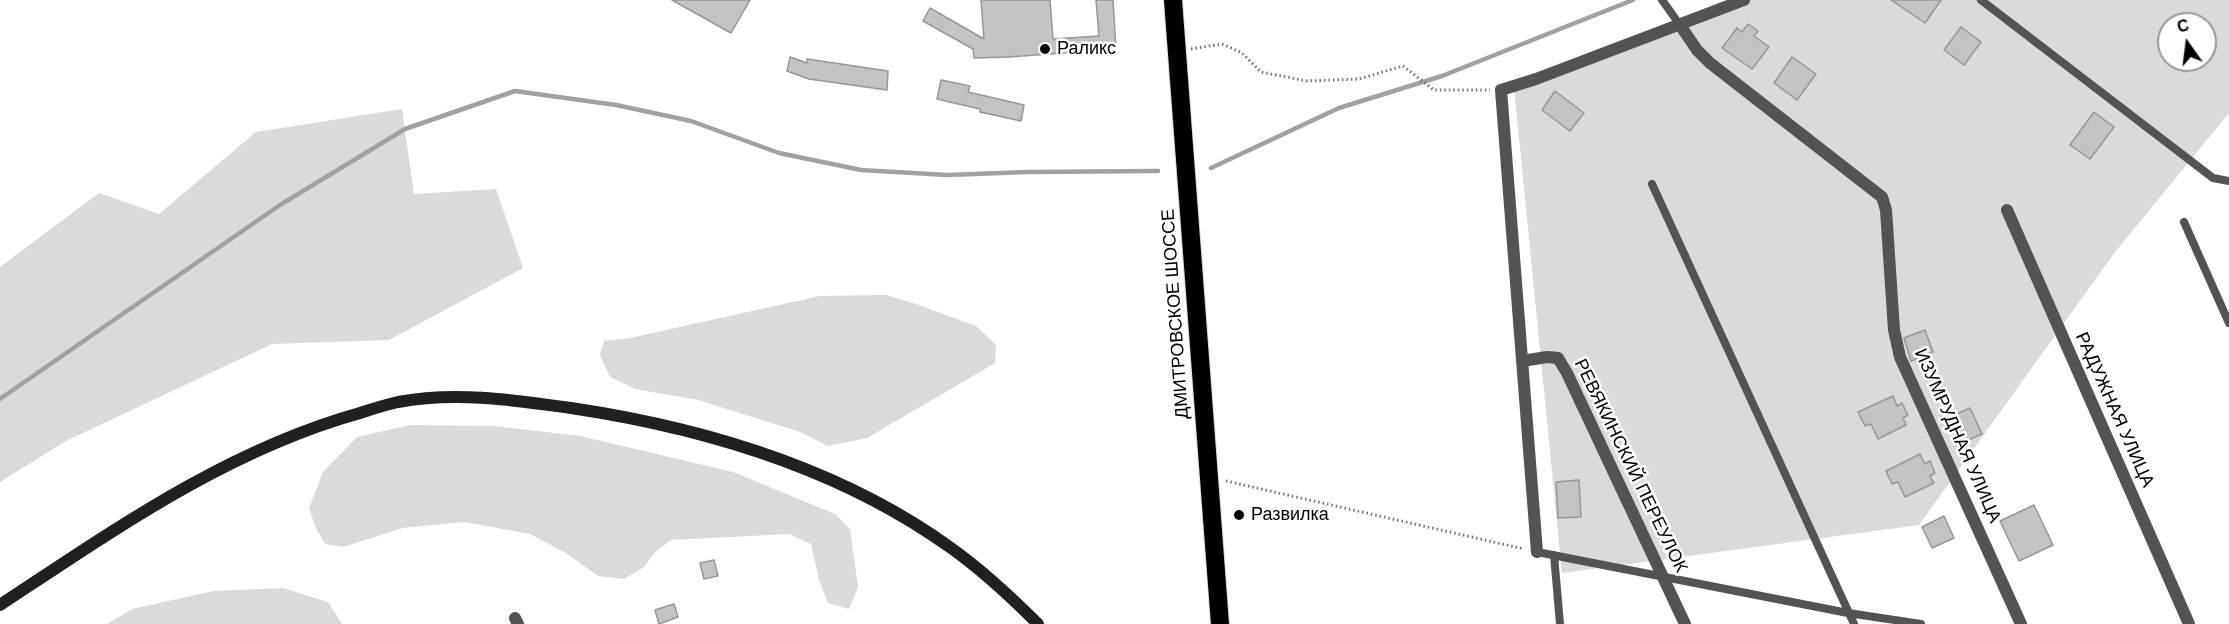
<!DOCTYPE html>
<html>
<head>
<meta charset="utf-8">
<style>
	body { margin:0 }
	#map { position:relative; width:2229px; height:624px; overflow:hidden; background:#fff; font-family:"DM Sans",sans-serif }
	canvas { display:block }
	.north { position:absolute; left:2157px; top:12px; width:60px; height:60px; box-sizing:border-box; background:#fff; border:2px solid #999; border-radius:50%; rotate:346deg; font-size:16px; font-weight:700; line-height:24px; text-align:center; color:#000 }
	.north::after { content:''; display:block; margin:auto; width:21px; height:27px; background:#000; clip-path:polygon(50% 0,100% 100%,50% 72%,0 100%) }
</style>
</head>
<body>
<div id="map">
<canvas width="2229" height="624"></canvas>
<div class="north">С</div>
</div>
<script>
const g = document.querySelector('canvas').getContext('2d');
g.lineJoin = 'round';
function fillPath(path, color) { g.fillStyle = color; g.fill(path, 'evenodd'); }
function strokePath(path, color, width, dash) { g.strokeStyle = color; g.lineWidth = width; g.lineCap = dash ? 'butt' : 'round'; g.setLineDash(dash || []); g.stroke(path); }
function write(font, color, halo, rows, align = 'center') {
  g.font = font + ' "DM Sans",sans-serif'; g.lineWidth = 5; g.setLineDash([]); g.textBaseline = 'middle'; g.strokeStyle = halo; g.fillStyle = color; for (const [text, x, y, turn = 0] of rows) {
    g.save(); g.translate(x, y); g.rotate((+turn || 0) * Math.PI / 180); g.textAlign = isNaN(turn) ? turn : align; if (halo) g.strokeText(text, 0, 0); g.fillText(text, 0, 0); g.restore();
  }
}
const green = new Path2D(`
	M 1726,0 L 2229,0 L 2229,113 L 2115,252 L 1919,525 L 1562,573 L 1514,87 ZM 2169,24 L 2205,24 L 2205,60 L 2169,60 Z
	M 402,109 L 414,194 L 496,189 L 523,268 L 389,340 L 272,344 L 66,441 L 0,482 L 0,267 L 99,193 L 159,214 L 256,132 Z
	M 886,295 L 916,304 L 976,326 L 996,345 L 995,363 L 867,438 L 828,446 L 800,432 L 698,400 L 635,389 L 610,377 L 600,355 L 604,341 L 630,338 L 820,296 Z
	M 411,425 L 494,426 L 580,436 L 733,472 L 835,514 L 850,529 L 858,587 L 849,609 L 828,603 L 819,580 L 811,544 L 789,534 L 671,540 L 653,554 L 644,567 L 624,579 L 598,576 L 566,553 L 530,534 L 464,522 L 403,528 L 343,547 L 325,544 L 316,528 L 309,508 L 323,472 L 357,437 Z
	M 283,588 L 328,602 L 342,624 L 107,624 L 132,609 L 214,591 Z`);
const stream = new Path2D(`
	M 1211,168 L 1339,108 L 1442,76 L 1633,0
	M 0,399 L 280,205 L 405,129 L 515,91 L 616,105 L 691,121 L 779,153 L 861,170 L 947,175 L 1028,172 L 1158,171`);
const building = new Path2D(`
	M 672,0 L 750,0 L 731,33 Z
	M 981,0 L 1050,0 L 1053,39 L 1099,36 L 1096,0 L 1113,0 L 1116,49 L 1009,57 L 974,58 L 973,49 L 923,21 L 930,8 L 984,39 Z
	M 1891,0 L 1941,0 L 1925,23 Z
	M 1748,24 L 1758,31 L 1754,36 L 1769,47 L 1752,69 L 1722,48 L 1737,28 L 1742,32 Z
	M 1961,27 L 1981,42 L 1964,65 L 1944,50 Z
	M 790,57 L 807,63 L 807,59 L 888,71 L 887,90 L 809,79 L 787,71 Z
	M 1792,57 L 1816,74 L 1797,100 L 1774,83 Z
	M 941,80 L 970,86 L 968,92 L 1024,105 L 1021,121 L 980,112 L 980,109 L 937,99 Z
	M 1555,91 L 1584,113 L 1570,131 L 1542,110 Z
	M 2094,112 L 2114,127 L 2090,159 L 2070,145 Z
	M 1925,330 L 1933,352 L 1911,361 L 1904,338 Z
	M 1893,396 L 1897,406 L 1902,403 L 1908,415 L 1903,418 L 1906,425 L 1878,439 L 1871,424 L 1865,426 L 1858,412 Z
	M 1970,408 L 1982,434 L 1964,442 L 1952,416 Z
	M 1920,454 L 1925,464 L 1930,461 L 1935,473 L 1930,476 L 1934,483 L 1905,497 L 1898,482 L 1892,484 L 1886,471 Z
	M 1579,480 L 1581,517 L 1558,518 L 1556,482 Z
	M 2034,505 L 2053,545 L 2019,561 L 2000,521 Z
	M 1944,516 L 1954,538 L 1932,548 L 1922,527 Z
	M 714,560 L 718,576 L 704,579 L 700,563 Z
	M 674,604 L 678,617 L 659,624 L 655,610 Z`);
const path = new Path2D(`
	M 1191,49 L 1222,44 L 1242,53 L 1261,72 L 1307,81 L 1359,79 L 1403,66 L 1434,90 L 1490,90
	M 1226,481 L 1524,549`);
const lane = new Path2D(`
	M 1662,0 L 1680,25
	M 1981,0 L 2213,178 L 2229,181
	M 1652,184 L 1854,624
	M 2184,222 L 2229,323
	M 1537,552 L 1848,613 L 1921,624
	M 1554,555 L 1560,624`);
const street = new Path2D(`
	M 1680,25 L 1697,50 L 1710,63 L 1882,197 L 1886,210 L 1894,330 L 1900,357 L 2021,624
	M 2007,210 L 2189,624
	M 1522,361 L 1547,357 L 1558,358 L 1567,373 L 1685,624
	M 1537,552 L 1501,90 L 1536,79 L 1744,0
	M 515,618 L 518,624`);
const secondary = new Path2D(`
	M 0,605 C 114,530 227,450 360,413 C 372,409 385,405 398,402 C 455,391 514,400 571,408 C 705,428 840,468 951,548 C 982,570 1011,597 1038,624`);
const highway = new Path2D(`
	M 1173,0 L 1220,624`);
const markers = [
	[1045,49,6,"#000"],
	[1239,515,6,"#000"]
];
const poiNames = [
	["Раликс",1057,49],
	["Развилка",1251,515]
];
const streetNames = [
	["ДМИТРОВСКОЕ ШОССЕ",1176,314,-94],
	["РАДУЖНАЯ УЛИЦА",2114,410,66],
	["ИЗУМРУДНАЯ УЛИЦА",1957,436,66],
	["РЕВЯКИНСКИЙ ПЕРЕУЛОК",1630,466,64]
];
fillPath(green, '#dadada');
strokePath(stream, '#a1a1a1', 4.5);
fillPath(building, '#c3c3c3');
strokePath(building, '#979797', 1.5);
strokePath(highway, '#dbdbdb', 20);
strokePath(path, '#757575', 3, [1.5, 3]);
strokePath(lane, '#535353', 8);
strokePath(street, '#535353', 12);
strokePath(secondary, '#202020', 12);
strokePath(highway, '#000', 18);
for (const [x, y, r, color] of markers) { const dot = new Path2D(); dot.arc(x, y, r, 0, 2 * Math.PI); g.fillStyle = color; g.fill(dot); strokePath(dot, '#fff', 2); }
write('18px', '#000', '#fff', poiNames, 'left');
write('18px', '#000', '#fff', streetNames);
</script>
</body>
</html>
